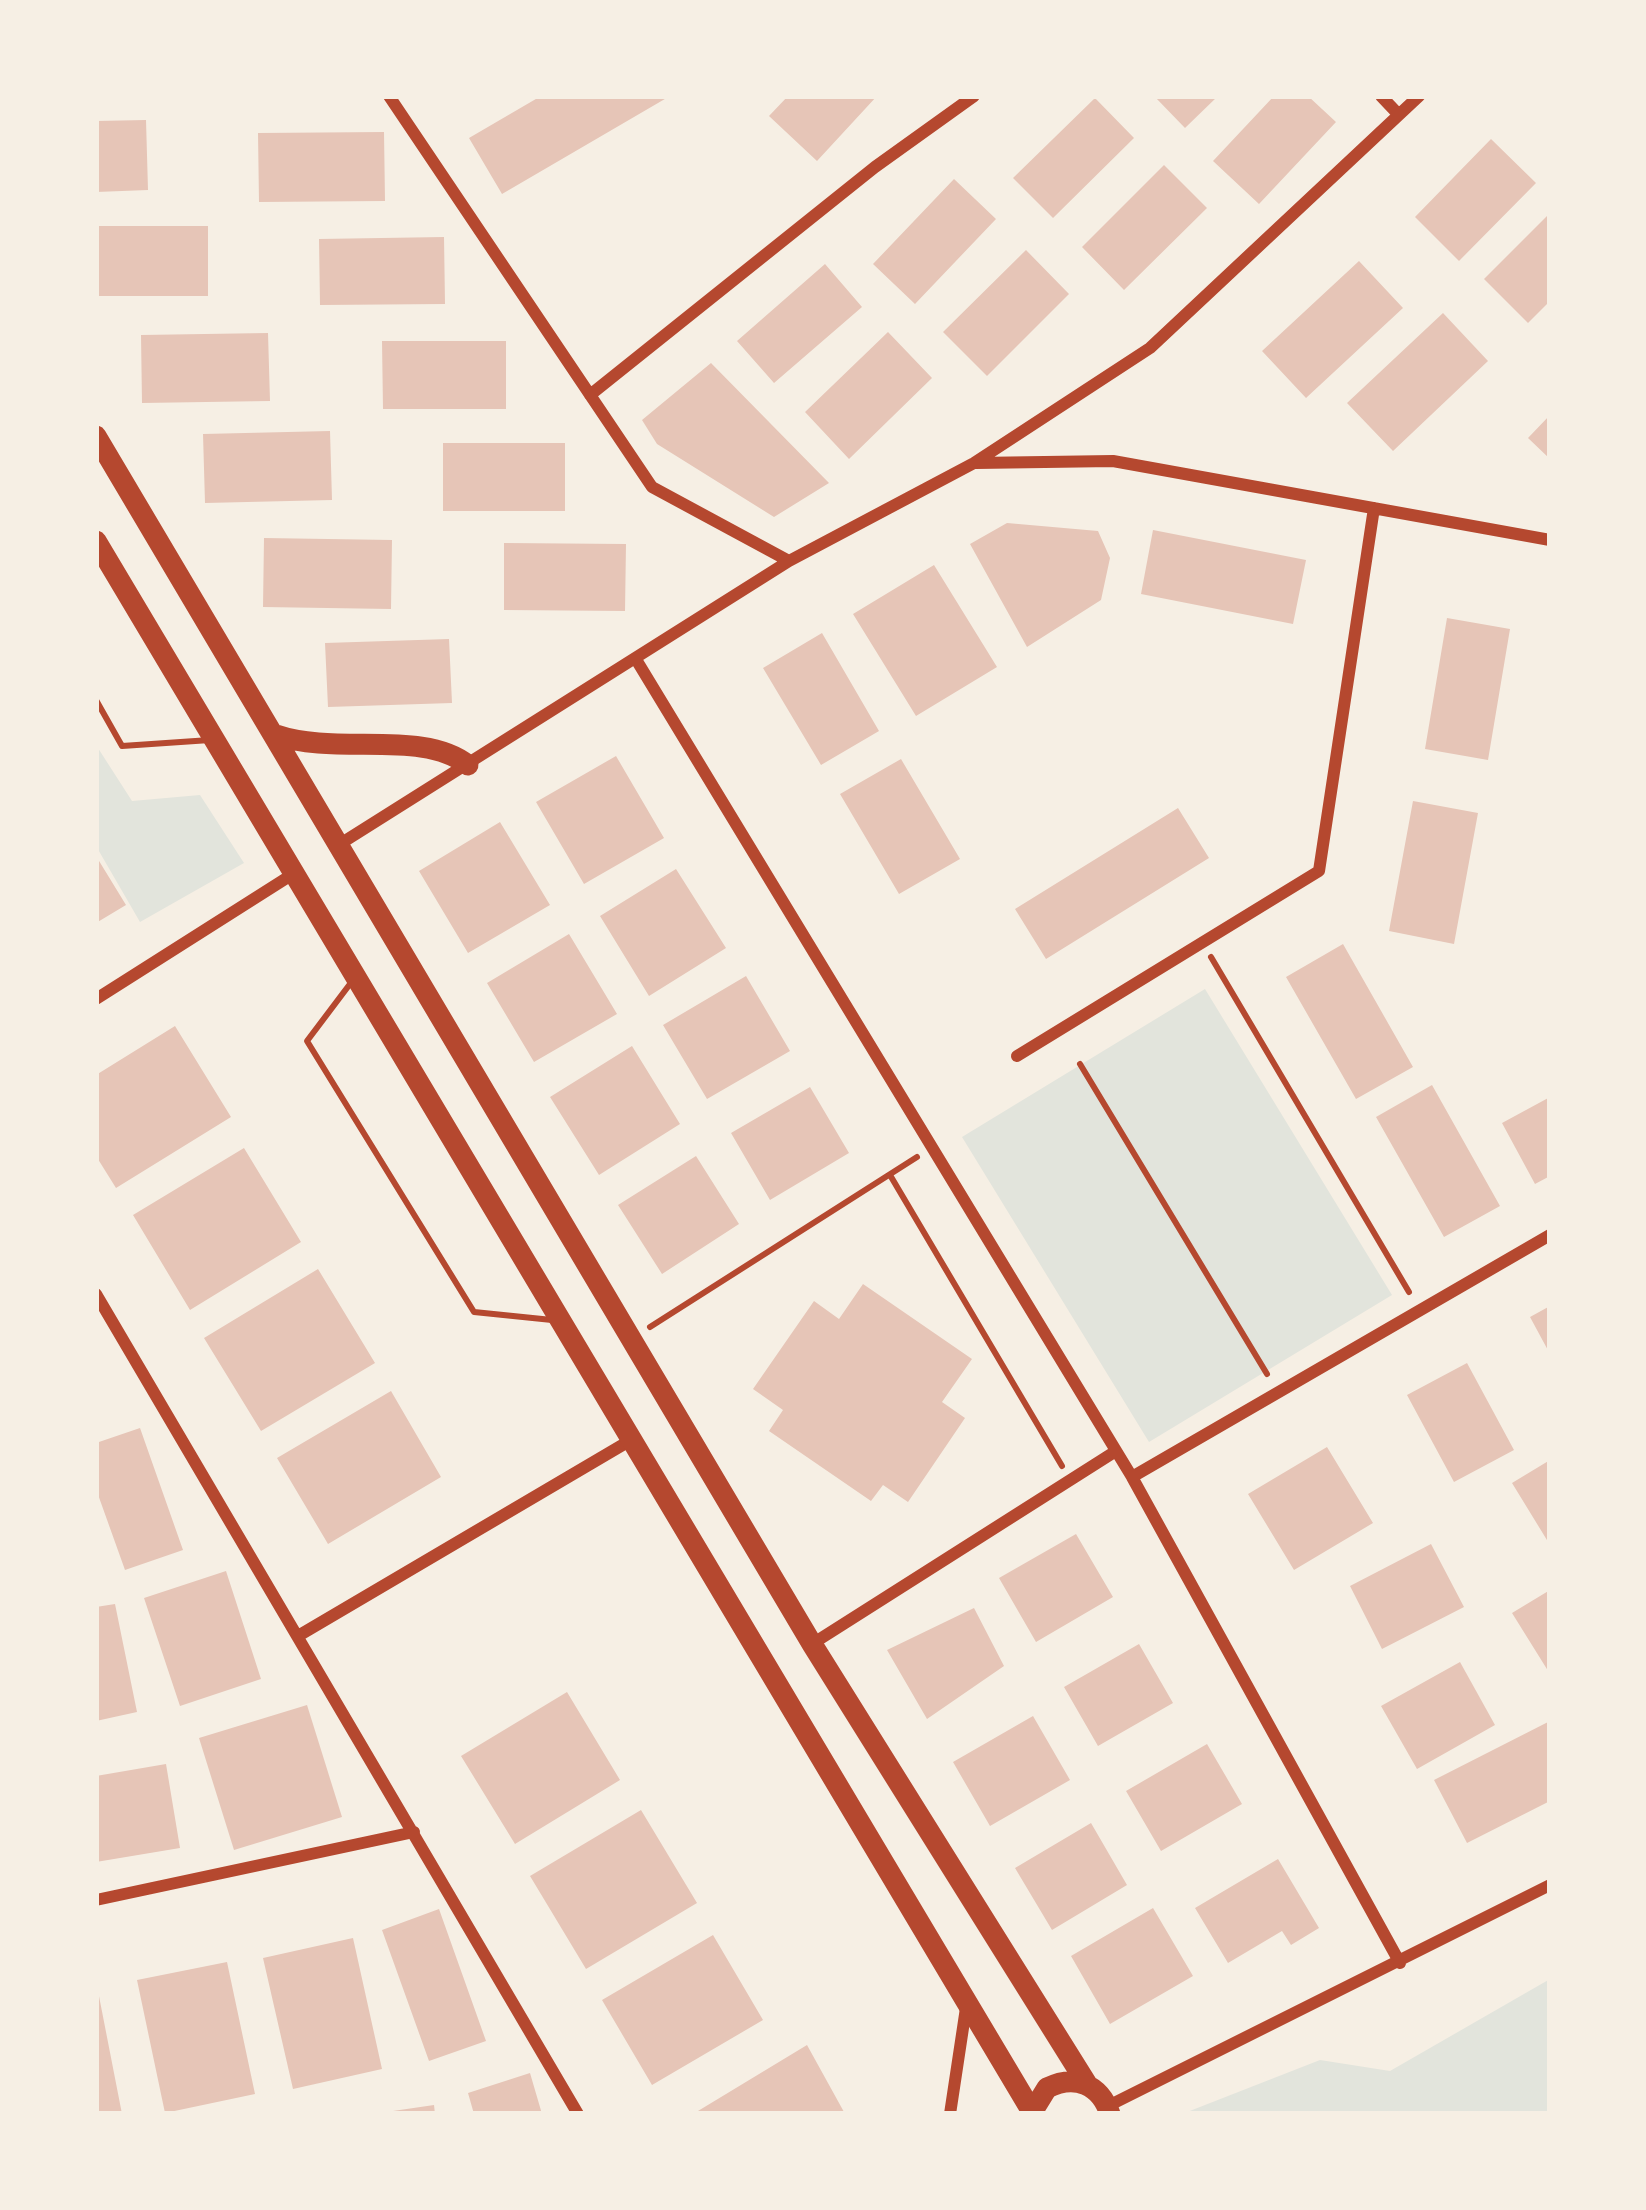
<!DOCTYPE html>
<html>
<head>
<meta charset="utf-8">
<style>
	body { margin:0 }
	#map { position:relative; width:1646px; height:2210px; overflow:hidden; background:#f6efe4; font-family:Cabin,sans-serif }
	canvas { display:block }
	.frame { position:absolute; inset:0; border:99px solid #f6efe4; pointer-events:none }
</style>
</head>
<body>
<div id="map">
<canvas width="1646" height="2210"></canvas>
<div class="frame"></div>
</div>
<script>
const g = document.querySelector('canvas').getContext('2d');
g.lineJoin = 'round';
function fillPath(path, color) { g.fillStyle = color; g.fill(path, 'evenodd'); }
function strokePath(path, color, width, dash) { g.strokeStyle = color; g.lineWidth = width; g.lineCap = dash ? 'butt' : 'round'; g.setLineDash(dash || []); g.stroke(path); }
const green = new Path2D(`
	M 96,745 L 132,801 L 200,795 L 244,863 L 140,922 L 96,846 Z
	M 1205,989 L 1392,1295 L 1149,1442 L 962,1137 Z
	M 1550,1979 L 1550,2114 L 1182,2114 L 1320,2060 L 1390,2071 Z`);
const building = new Path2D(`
	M 541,96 L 670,96 L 502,194 L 469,138 Z
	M 788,96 L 877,96 L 817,161 L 769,116 Z
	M 1154,96 L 1218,96 L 1185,128 Z
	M 1274,96 L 1308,96 L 1336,122 L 1259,204 L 1213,161 Z
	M 1095,98 L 1134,138 L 1053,218 L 1013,178 Z
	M 146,120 L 148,190 L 96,192 L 96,121 Z
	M 384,132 L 385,201 L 259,202 L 258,133 Z
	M 1491,139 L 1536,183 L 1459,261 L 1415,217 Z
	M 1164,165 L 1207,208 L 1124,290 L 1082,247 Z
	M 954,179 L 996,219 L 915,304 L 873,264 Z
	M 1550,213 L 1550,301 L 1528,323 L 1484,279 Z
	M 96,226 L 208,226 L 208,296 L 96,296 Z
	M 444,237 L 445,304 L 320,305 L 319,239 Z
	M 1026,250 L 1069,294 L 987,376 L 943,332 Z
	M 1359,261 L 1403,308 L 1306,398 L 1262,351 Z
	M 825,264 L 862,307 L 774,383 L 737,341 Z
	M 1443,313 L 1488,361 L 1393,451 L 1347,403 Z
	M 888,332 L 932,378 L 849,459 L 805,412 Z
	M 268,333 L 270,401 L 142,403 L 141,335 Z
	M 382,341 L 506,341 L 506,409 L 383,409 Z
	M 711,363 L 829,483 L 774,517 L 657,444 L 642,420 Z
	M 1550,415 L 1550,459 L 1528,438 Z
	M 330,431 L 332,500 L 205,503 L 203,434 Z
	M 443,443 L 565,443 L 565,511 L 443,511 Z
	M 1007,523 L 1098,531 L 1110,558 L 1101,600 L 1027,647 L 970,544 Z
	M 1153,530 L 1306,560 L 1293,624 L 1141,594 Z
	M 264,538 L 392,540 L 391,609 L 263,607 Z
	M 504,543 L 626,544 L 625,611 L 504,610 Z
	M 934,565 L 997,667 L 916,716 L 853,614 Z
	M 1447,618 L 1510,629 L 1488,760 L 1425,749 Z
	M 822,633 L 879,731 L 821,765 L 763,668 Z
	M 449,639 L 452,703 L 328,707 L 325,643 Z
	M 616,756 L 664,838 L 584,884 L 536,802 Z
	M 901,759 L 960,859 L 899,894 L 840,794 Z
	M 1413,801 L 1478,813 L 1454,944 L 1389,931 Z
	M 1178,808 L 1209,858 L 1046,959 L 1015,909 Z
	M 500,822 L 550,905 L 468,953 L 419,871 Z
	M 96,856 L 126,905 L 96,923 Z
	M 676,869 L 726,948 L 649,996 L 600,916 Z
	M 569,934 L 617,1014 L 534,1062 L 487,983 Z
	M 1343,944 L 1413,1067 L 1356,1099 L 1286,977 Z
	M 746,976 L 790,1051 L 707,1099 L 663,1025 Z
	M 175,1026 L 231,1117 L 116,1188 L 96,1156 L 96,1075 Z
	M 632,1046 L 680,1124 L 599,1175 L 550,1097 Z
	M 1432,1085 L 1500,1206 L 1444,1237 L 1376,1117 Z
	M 810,1087 L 849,1153 L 770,1200 L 731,1133 Z
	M 1550,1097 L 1550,1176 L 1535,1184 L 1502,1123 Z
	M 244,1148 L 301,1242 L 190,1310 L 133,1215 Z
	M 696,1156 L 739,1224 L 662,1274 L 618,1205 Z
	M 318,1269 L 375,1363 L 261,1431 L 204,1338 Z
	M 863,1284 L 972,1359 L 942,1402 L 965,1418 L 908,1502 L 883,1485 L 871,1501 L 769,1431 L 783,1410 L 753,1389 L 814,1301 L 839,1319 Z
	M 1550,1306 L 1550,1354 L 1530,1317 Z
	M 1467,1363 L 1514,1450 L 1454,1482 L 1407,1395 Z
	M 391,1391 L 441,1477 L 328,1544 L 277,1458 Z
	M 140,1428 L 183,1550 L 125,1570 L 96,1489 L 96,1443 Z
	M 1327,1447 L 1373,1523 L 1294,1570 L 1248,1494 Z
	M 1550,1460 L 1550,1545 L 1512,1483 Z
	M 1076,1534 L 1113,1597 L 1036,1642 L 999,1578 Z
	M 1431,1544 L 1464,1607 L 1382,1649 L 1350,1586 Z
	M 226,1571 L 261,1679 L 180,1706 L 144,1598 Z
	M 1550,1590 L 1550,1674 L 1512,1613 Z
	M 115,1604 L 137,1712 L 96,1721 L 96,1607 Z
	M 974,1608 L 1004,1666 L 927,1719 L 887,1650 Z
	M 1139,1644 L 1173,1703 L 1098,1746 L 1064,1687 Z
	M 1460,1662 L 1495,1725 L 1417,1769 L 1381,1706 Z
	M 567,1692 L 620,1780 L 515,1844 L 461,1756 Z
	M 307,1705 L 342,1817 L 234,1850 L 199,1738 Z
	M 1033,1716 L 1070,1780 L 990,1826 L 953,1762 Z
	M 1550,1721 L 1550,1801 L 1467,1843 L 1434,1780 Z
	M 1207,1744 L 1242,1804 L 1161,1851 L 1126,1791 Z
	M 166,1764 L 180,1848 L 96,1862 L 96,1776 Z
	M 641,1810 L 697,1903 L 586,1969 L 530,1876 Z
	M 1091,1823 L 1127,1885 L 1052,1930 L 1015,1868 Z
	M 1278,1859 L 1319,1928 L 1291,1945 L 1282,1931 L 1228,1963 L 1195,1908 Z
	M 1153,1908 L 1193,1976 L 1110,2024 L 1071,1956 Z
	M 439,1909 L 486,2041 L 429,2061 L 382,1930 Z
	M 713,1935 L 763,2020 L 652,2085 L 602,2000 Z
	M 353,1938 L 382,2069 L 293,2089 L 263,1958 Z
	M 227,1962 L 255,2094 L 165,2113 L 137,1980 Z
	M 96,1991 L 98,1991 L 122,2114 L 96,2114 Z
	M 807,2045 L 844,2112 L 693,2114 Z
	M 530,2073 L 542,2114 L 474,2114 L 468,2093 Z
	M 434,2105 L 435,2114 L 394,2114 L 393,2111 Z`);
const path = new Path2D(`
	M 1211,957 L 1409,1292
	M 1080,1064 L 1267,1374
	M 890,1175 L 1062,1466
	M 650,1327 L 917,1157`);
const service = new Path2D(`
	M 96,700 L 122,746 L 210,740
	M 353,980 L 307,1041 L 474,1312 L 552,1320`);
const minor = new Path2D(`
	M 389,96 L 652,487 L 789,561
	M 1381,96 L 1399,115
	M 590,395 L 875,167 L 974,96
	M 976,463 L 1113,461 L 1550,540
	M 637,661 L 1132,1477 L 1400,1963
	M 340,844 L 789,561 L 974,463 L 1150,348 L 1419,96
	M 96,999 L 293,874
	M 1017,1056 L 1319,871 L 1374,508
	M 96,1294 L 578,2114
	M 1132,1477 L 1550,1235
	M 298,1636 L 631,1440
	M 812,1644 L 1116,1451
	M 96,1900 L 414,1832
	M 1108,2106 L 1550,1885
	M 950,2114 L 966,2008`);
const primary = new Path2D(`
	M 96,436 L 812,1644 L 1087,2084
	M 96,541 L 1031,2110
	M 276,735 C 337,756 423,729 468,765
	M 1031,2114 L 1047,2088 C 1075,2074 1100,2084 1110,2114`);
fillPath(green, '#e2e4dc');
fillPath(building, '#e6c5b7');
strokePath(path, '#b5482f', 6);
strokePath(service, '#b5482f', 6);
strokePath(minor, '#b5482f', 12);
strokePath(primary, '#b5482f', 21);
</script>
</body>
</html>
